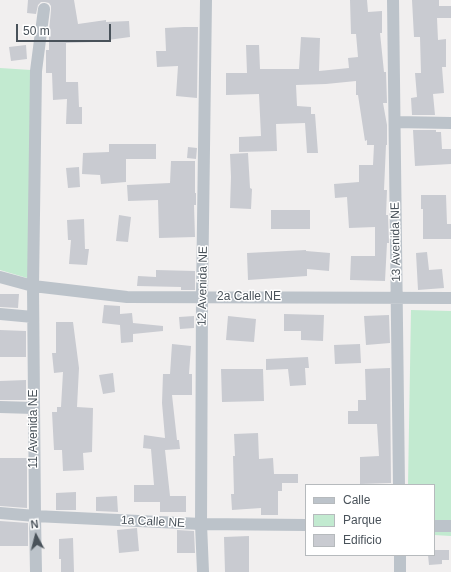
<!DOCTYPE html>
<html>
<head>
<meta charset="utf-8">
<style>
	body { margin:0 }
	#map { position:relative; width:451px; height:572px; overflow:hidden; background:#f1efef; font-family:Helvetica,sans-serif }
	canvas { display:block }
	.legend { position:absolute; left:305px; top:484px; width:130px; height:72px; box-sizing:border-box; background:#fff; border:1px solid #b6babd; margin:0; padding:5px 7px; list-style:none; font-size:12px; color:#49525a }
	.legend li { display:flex; align-items:center; gap:8px; height:20px }
	.legend b { width:20px; border:1px solid #b6babd }
	.north { position:absolute; left:16px; top:516px; width:40px; height:40px; -webkit-text-stroke:3px #fff; paint-order:stroke; rotate:353deg; font-size:11px; font-weight:700; line-height:16px; text-align:center; color:#49525a }
	.north::after { content:''; display:block; margin:auto; width:14px; height:18px; background:#49525a; clip-path:polygon(50% 0,100% 100%,50% 72%,0 100%) }
	.scale { position:absolute; left:16px; top:24px; width:95px; height:18px; box-sizing:border-box; border:2px solid #49525a; border-top:0; padding-left:5px; font-size:12px; line-height:14px; white-space:nowrap; color:#49525a; -webkit-text-stroke:3px #fff; paint-order:stroke }
</style>
</head>
<body>
<div id="map">
<canvas width="451" height="572"></canvas>
<ul class="legend">
<li><b style="height:5px;background:#bcc3ca"></b>Calle</li>
<li><b style="height:11px;background:#c2ead0"></b>Parque</li>
<li><b style="height:11px;background:#c9cbd1"></b>Edificio</li>
</ul>
<div class="north">N</div>
<div class="scale">50 m</div>
</div>
<script>
const g = document.querySelector('canvas').getContext('2d');
g.lineJoin = 'round';
function fillPath(path, color) { g.fillStyle = color; g.fill(path, 'evenodd'); }
function strokePath(path, color, width, dash) { g.strokeStyle = color; g.lineWidth = width; g.lineCap = dash ? 'butt' : 'round'; g.setLineDash(dash || []); g.stroke(path); }
function write(font, color, halo, rows, align = 'center') {
  g.font = font + ' Helvetica,sans-serif'; g.lineWidth = 3; g.setLineDash([]); g.textBaseline = 'middle'; g.strokeStyle = halo; g.fillStyle = color; for (const [text, x, y, turn = 0] of rows) {
    g.save(); g.translate(x, y); g.rotate((+turn || 0) * Math.PI / 180); g.textAlign = isNaN(turn) ? turn : align; if (halo) g.strokeText(text, 0, 0); g.fillText(text, 0, 0); g.restore();
  }
}
const green = new Path2D(`
	M 0,68 L 31,70 L 34,280 L 0,270 Z
	M 411,310 L 451,311 L 451,536 L 434,535 L 434,485 L 408,485 Z`);
const building = new Path2D(`
	M 28,0 L 74,0 L 78,24 L 106,20 L 106,22 L 129,21 L 130,37 L 93,42 L 66,43 L 66,82 L 78,82 L 79,107 L 82,107 L 82,124 L 66,124 L 67,99 L 53,100 L 52,73 L 46,73 L 46,50 L 49,50 L 49,31 L 51,10 L 51,6 L 49,3 L 45,2 L 41,2 L 38,5 L 36,14 L 27,13 Z
	M 350,0 L 367,0 L 368,12 L 382,11 L 382,33 L 380,33 L 384,72 L 386,72 L 387,103 L 383,103 L 387,125 L 387,145 L 386,145 L 384,190 L 387,190 L 386,215 L 388,215 L 389,243 L 387,243 L 385,281 L 350,280 L 351,256 L 375,256 L 375,227 L 349,228 L 347,197 L 335,198 L 334,184 L 359,182 L 359,165 L 373,165 L 374,145 L 367,145 L 367,140 L 365,141 L 358,95 L 356,95 L 356,81 L 326,84 L 296,85 L 297,106 L 311,107 L 311,114 L 315,114 L 318,153 L 307,153 L 305,123 L 276,124 L 277,151 L 239,152 L 239,137 L 261,136 L 259,94 L 226,95 L 226,73 L 247,73 L 246,45 L 259,45 L 260,69 L 299,69 L 301,37 L 320,38 L 319,71 L 349,68 L 348,58 L 358,57 L 356,34 L 351,34 Z
	M 412,0 L 439,0 L 439,6 L 451,6 L 451,18 L 437,18 L 438,40 L 446,39 L 446,67 L 442,67 L 444,93 L 433,94 L 435,115 L 412,115 L 411,98 L 417,97 L 415,73 L 421,73 L 420,37 L 414,37 Z
	M 184,27 L 198,27 L 197,98 L 176,96 L 178,66 L 157,67 L 156,51 L 166,51 L 165,28 Z
	M 26,45 L 27,59 L 11,61 L 9,47 Z
	M 413,130 L 436,130 L 436,132 L 441,132 L 442,149 L 451,149 L 451,164 L 415,166 Z
	M 109,144 L 156,144 L 156,159 L 126,159 L 126,182 L 101,184 L 100,175 L 82,174 L 83,153 L 109,152 Z
	M 188,147 L 197,148 L 196,159 L 187,158 Z
	M 248,153 L 250,188 L 252,189 L 251,209 L 230,208 L 231,177 L 230,154 Z
	M 171,161 L 195,161 L 195,193 L 196,193 L 196,205 L 194,205 L 195,237 L 159,238 L 158,200 L 128,201 L 127,185 L 170,183 Z
	M 79,167 L 80,187 L 68,188 L 66,168 Z
	M 421,195 L 446,195 L 447,224 L 451,224 L 451,239 L 423,239 L 423,209 L 421,209 Z
	M 271,210 L 310,210 L 310,229 L 271,229 Z
	M 119,215 L 131,217 L 128,242 L 116,241 Z
	M 84,219 L 85,249 L 89,249 L 87,265 L 69,264 L 71,240 L 68,240 L 67,220 Z
	M 306,250 L 306,251 L 330,253 L 329,271 L 307,269 L 307,276 L 248,280 L 247,253 Z
	M 427,252 L 429,270 L 442,269 L 444,288 L 418,290 L 416,253 Z
	M 156,270 L 195,271 L 195,290 L 181,290 L 181,287 L 137,286 L 138,276 L 156,277 Z
	M 0,294 L 19,294 L 18,308 L 0,307 Z
	M 104,305 L 120,306 L 120,314 L 132,313 L 133,323 L 163,326 L 163,331 L 133,334 L 133,342 L 121,343 L 120,325 L 102,323 Z
	M 284,314 L 324,315 L 323,341 L 301,340 L 301,331 L 284,331 Z
	M 389,315 L 390,343 L 366,345 L 364,316 Z
	M 194,316 L 194,328 L 180,329 L 179,317 Z
	M 228,316 L 256,319 L 254,342 L 226,340 Z
	M 56,322 L 73,322 L 79,368 L 77,407 L 93,408 L 92,452 L 83,453 L 84,470 L 63,471 L 62,450 L 54,450 L 52,412 L 57,412 L 57,407 L 61,407 L 63,372 L 54,373 L 52,353 L 56,353 Z
	M 0,330 L 26,331 L 26,357 L 0,357 Z
	M 172,344 L 191,346 L 189,374 L 192,374 L 192,395 L 172,395 L 177,440 L 179,440 L 180,449 L 165,450 L 170,496 L 186,496 L 186,512 L 160,512 L 160,502 L 134,502 L 134,485 L 154,485 L 151,449 L 143,448 L 144,435 L 165,438 L 162,403 L 163,374 L 170,374 Z
	M 360,344 L 361,363 L 335,364 L 334,345 Z
	M 308,357 L 309,368 L 305,368 L 306,385 L 290,386 L 288,369 L 266,370 L 266,359 Z
	M 390,368 L 391,483 L 360,484 L 360,457 L 379,456 L 377,424 L 348,424 L 348,411 L 358,411 L 358,400 L 366,400 L 365,369 Z
	M 221,369 L 263,369 L 264,401 L 222,402 Z
	M 113,373 L 115,392 L 103,394 L 99,375 Z
	M 26,380 L 26,400 L 0,400 L 0,381 Z
	M 258,433 L 259,459 L 273,458 L 274,474 L 298,474 L 298,483 L 282,483 L 282,491 L 278,491 L 278,515 L 261,515 L 261,508 L 232,510 L 231,494 L 234,494 L 233,456 L 235,456 L 234,434 Z
	M 0,458 L 27,458 L 27,508 L 0,506 Z
	M 76,492 L 76,510 L 56,510 L 56,493 Z
	M 117,496 L 118,512 L 96,511 L 96,497 Z
	M 0,521 L 28,523 L 28,546 L 0,546 Z
	M 137,528 L 139,551 L 119,553 L 117,530 Z
	M 177,530 L 194,531 L 195,553 L 177,553 Z
	M 249,536 L 249,572 L 225,572 L 224,537 Z
	M 73,538 L 74,572 L 61,572 L 61,559 L 59,559 L 59,539 Z
	M 434,550 L 449,550 L 449,560 L 442,560 L 442,564 L 429,565 L 428,555 L 434,555 Z`);
const street = new Path2D(`
	M 393,0 L 399,485
	M 395,122 L 451,123
	M 0,277 L 33,286 L 127,297 L 451,298
	M 0,314 L 33,317
	M 0,407 L 34,408
	M 0,513 L 35,516 L 201,524 L 306,525
	M 434,526 L 451,526
	M 400,555 L 400,572
	M 36,572 L 35,516 L 33,286 L 36,71 L 44,9
	M 203,572 L 201,524 L 202,297 L 206,0`);
const streetNames = [
	["13 Avenida NE",396,242,-91],
	["12 Avenida NE",203,286,-89],
	["2a Calle NE",249,297],
	["11 Avenida NE",34,429,-90],
	["1a Calle NE",153,522,3]
];
fillPath(green, '#c2ead0');
fillPath(building, '#c9cbd1');
strokePath(street, '#bcc3ca', 12);
write('12px', '#49525a', '#fff', streetNames);
</script>
</body>
</html>
